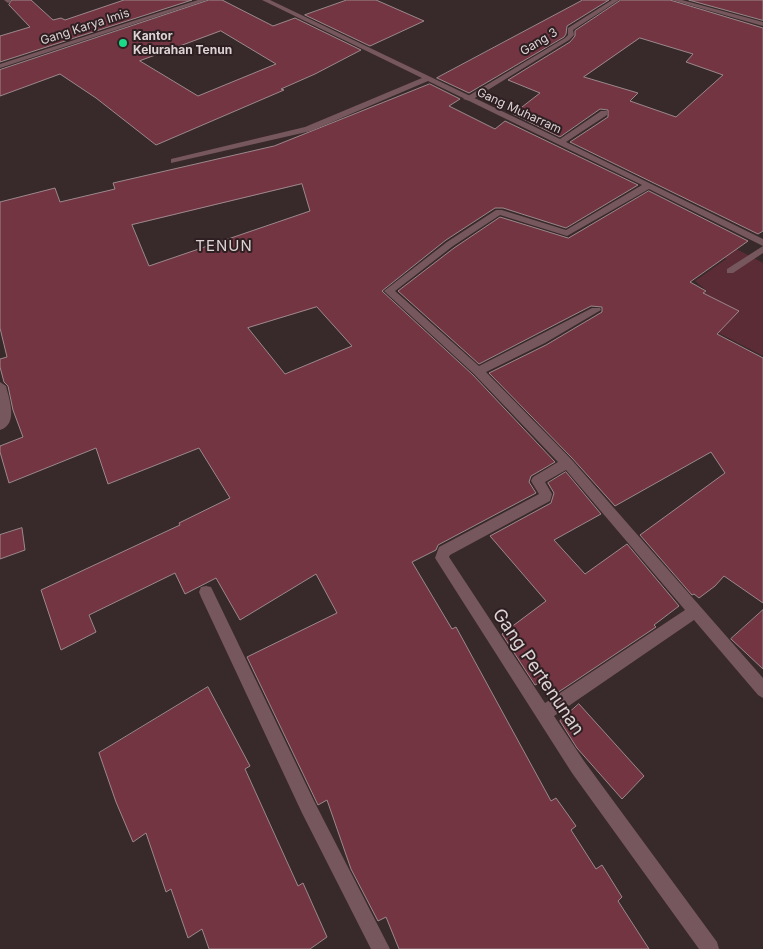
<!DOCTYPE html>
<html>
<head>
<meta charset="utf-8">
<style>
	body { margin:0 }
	canvas { display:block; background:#38292b }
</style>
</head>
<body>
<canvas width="763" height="949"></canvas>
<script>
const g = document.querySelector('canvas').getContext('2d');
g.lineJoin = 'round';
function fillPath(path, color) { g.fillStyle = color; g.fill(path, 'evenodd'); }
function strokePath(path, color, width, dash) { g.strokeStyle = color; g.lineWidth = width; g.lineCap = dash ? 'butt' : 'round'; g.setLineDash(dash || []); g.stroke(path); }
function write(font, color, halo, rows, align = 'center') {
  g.font = font + ' Inter,sans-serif'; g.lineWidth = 4; g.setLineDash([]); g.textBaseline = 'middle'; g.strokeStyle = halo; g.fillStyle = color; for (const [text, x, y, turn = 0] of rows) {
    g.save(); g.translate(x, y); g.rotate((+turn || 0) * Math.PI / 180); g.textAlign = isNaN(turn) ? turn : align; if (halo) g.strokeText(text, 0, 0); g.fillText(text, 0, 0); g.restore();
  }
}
const green = new Path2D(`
	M 725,243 L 763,263 L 763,356 L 713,330 L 701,296 L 707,291 L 695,281 L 726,259 L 724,256 Z`);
const building = new Path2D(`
	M 12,0 L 31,0 L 53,20 L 61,18 L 65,20 L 124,0 L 192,0 L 0,62 L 0,36 L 30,27 L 9,5 Z
	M 209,0 L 222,0 L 273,26 L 295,18 L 361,50 L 315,74 L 281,89 L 284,90 L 156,145 L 96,98 L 60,74 L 0,96 L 0,70 ZM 221,31 L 276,64 L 198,96 L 140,61 Z
	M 347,0 L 376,0 L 424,21 L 370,46 L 305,15 Z
	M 583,0 L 609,0 L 567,26 L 566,34 L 564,37 L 469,93 L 437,78 Z
	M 621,0 L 670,0 L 763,28 L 763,231 L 758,234 L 570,142 L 608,117 L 608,110 L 600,109 L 560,137 L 513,114 L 540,93 L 508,80 L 570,42 L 575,36 L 575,31 ZM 640,38 L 693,54 L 686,62 L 723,75 L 676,117 L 630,101 L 638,93 L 584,77 Z
	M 689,0 L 763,0 L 763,20 Z
	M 430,84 L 460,99 L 449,106 L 495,129 L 505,121 L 638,185 L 566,228 L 503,208 L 495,208 L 446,240 L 382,291 L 473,375 L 555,462 L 531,476 L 529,482 L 536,493 L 438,545 L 436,550 L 412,562 L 452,629 L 456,627 L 551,801 L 556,798 L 576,826 L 571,830 L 596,869 L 602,865 L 622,897 L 618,901 L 649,949 L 399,949 L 386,917 L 378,921 L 351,869 L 327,800 L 318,805 L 247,657 L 337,613 L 316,574 L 240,620 L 216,578 L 185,594 L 175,573 L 89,615 L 96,632 L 61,650 L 41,590 L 180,525 L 179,523 L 230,498 L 199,448 L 108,484 L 96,448 L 9,483 L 0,452 L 0,446 L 23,437 L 13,410 L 8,386 L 4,382 L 0,367 L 0,359 L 7,357 L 0,328 L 0,202 L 55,188 L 60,202 L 115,189 L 113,183 L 274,146 ZM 302,184 L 310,211 L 149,266 L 132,225 ZM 317,307 L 352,346 L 285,374 L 248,328 Z
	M 649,191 L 748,241 L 690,282 L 706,291 L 703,293 L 739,311 L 717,334 L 763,358 L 763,603 L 724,576 L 715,586 L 699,598 L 694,594 L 692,595 L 640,535 L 725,473 L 711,452 L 615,506 L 572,458 L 489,373 L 546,345 L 602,312 L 602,307 L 591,306 L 479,364 L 398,291 L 454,248 L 500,217 L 568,238 Z
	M 566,472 L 601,514 L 554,540 L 585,574 L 627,544 L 679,606 L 654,625 L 656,627 L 557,693 L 546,679 L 535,685 L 502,634 L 546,601 L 490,536 L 551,503 L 554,493 L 548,483 Z
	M 22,528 L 25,550 L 0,559 L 0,535 Z
	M 763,610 L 763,669 L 731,639 Z
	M 208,687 L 250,766 L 245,769 L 298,886 L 303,883 L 327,937 L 310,949 L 209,949 L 202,929 L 188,938 L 171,889 L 166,892 L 146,833 L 133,842 L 116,802 L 99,753 Z
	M 579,704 L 644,776 L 622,799 L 577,748 L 560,721 Z`);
const lane = new Path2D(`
	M 612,0 L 619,0 L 573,30 L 574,35 L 569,40 L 470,101 L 463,99 L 565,38 L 568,35 L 568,28 Z
	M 0,382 L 6,386 C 9,399 19,424 0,430 Z
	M 206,586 L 211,587 L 314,801 L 390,949 L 371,949 L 302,813 L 201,597 L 199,592 L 201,587 Z`);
const street = new Path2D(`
	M 4,0 L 10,0 L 11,1 L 8,3 Z
	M 198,0 L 207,0 L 0,68 L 0,64 Z
	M 262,0 L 270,0 L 560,139 L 601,111 L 607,111 L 607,115 L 566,142 L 763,239 L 763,246 L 649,189 L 567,236 L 500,215 L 453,246 L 395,291 L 479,366 L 592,308 L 600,308 L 601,310 L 545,343 L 486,372 L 571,459 L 763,678 L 763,698 L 758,695 L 694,620 L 554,716 L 584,761 L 717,942 L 719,949 L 699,949 L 572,773 L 435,558 L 439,547 L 539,494 L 531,481 L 533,477 L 558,462 L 474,374 L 384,291 L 447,242 L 496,210 L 502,210 L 566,230 L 642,185 L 428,81 L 311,131 L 171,163 L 171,159 L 305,127 L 422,78 ZM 566,470 L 685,610 L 545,703 L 449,557 L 450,555 L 550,501 L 552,494 L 545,482 Z
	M 672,0 L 682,0 L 763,22 L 763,26 Z
	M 763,246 L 763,253 L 733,273 L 727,273 L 727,269 Z`);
const markers = [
	[123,43,5,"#1cd988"]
];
const farStreetnames = [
	["Gang Karya Imis",85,27,-18],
	["Gang 3",539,42,-31],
	["Gang Muharram",519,111,25]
];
const farPoinames = [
	["Kantor",133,36],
	["Kelurahan Tenun",133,50]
];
const farQuarternames = [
	["TENUN",224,246]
];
const nearStreetnames = [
	["Gang Pertenunan",538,672,56]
];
fillPath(green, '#5b2c36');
fillPath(building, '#743543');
strokePath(building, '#9b888b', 1);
fillPath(lane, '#76575d');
fillPath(street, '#76575d');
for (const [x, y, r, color] of markers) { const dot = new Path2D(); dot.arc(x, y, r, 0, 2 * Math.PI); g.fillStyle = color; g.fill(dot); strokePath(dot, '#2e1f22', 2); }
write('12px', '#ddd3d4', '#2e1f22', farStreetnames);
write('bold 12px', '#ddd3d4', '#2e1f22', farPoinames, 'left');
g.letterSpacing = '1px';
write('15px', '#ddd3d4', '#2e1f22', farQuarternames);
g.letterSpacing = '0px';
write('18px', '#ddd3d4', '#2e1f22', nearStreetnames);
</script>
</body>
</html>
